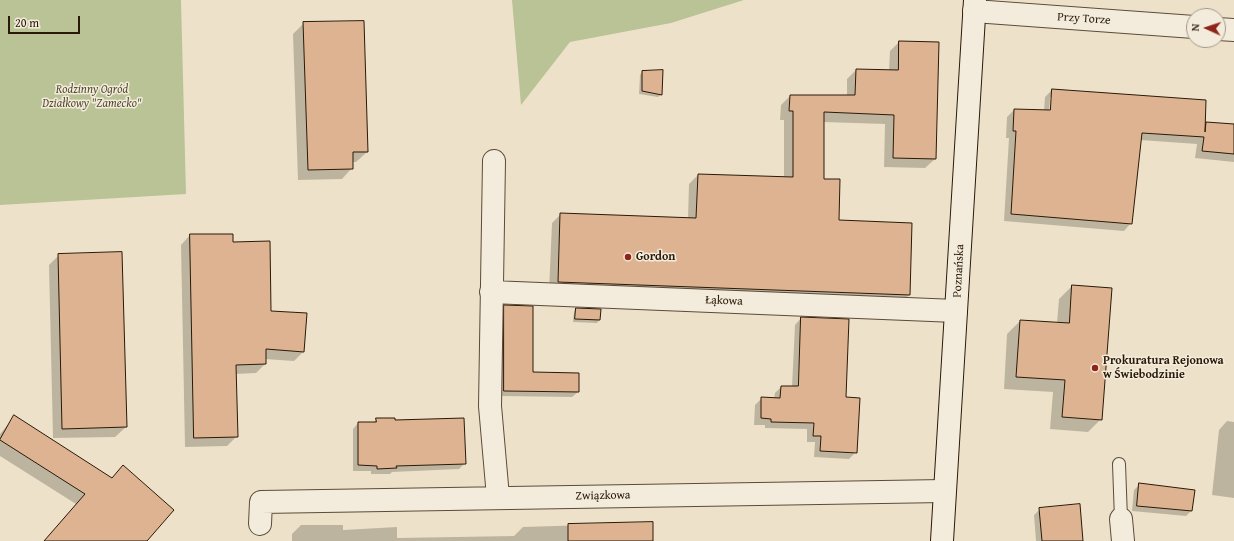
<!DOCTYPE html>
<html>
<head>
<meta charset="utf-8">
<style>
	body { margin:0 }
	#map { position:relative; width:1234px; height:541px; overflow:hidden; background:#ede2c9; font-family:"Gentium Book Plus",serif }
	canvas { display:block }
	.north { position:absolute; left:1186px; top:8px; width:40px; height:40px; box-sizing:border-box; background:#f3ecdc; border:1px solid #a39887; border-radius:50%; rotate:273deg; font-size:11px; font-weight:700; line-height:16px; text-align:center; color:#2a1908 }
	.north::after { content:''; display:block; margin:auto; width:14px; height:18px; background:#8f2418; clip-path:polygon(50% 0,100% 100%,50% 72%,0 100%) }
	.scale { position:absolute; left:8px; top:16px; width:72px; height:18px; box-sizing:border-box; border:2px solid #2a1908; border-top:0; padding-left:5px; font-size:12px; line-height:14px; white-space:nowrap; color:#2a1908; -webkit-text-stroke:3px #f3ecdc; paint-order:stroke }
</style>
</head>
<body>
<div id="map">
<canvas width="1234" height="541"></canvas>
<div class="north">N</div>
<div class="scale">20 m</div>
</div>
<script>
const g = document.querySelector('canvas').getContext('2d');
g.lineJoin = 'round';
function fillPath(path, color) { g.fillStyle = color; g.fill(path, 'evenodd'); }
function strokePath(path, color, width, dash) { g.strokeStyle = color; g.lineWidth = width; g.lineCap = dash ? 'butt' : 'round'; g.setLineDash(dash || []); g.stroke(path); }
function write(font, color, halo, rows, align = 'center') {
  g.font = font + ' "Gentium Book Plus",serif'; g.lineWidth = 3; g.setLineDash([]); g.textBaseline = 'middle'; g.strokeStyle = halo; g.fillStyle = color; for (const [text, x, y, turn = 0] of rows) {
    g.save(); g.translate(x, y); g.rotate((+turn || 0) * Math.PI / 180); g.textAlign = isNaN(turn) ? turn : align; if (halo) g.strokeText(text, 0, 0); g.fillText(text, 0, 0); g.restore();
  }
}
const green = new Path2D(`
	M 0,0 L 181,0 L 186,194 L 0,205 Z
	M 512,0 L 744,0 L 671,23 L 570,42 L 521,105 Z`);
const shadow = new Path2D(`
	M 304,23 L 367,152 L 356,162 L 352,162 L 352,168 L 342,179 L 298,180 L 293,34 Z
	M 899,42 L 935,159 L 925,168 L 884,167 L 885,124 L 823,122 L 823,180 L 838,221 L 911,224 L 909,295 L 900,304 L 549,291 L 552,223 L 561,214 L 688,218 L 689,184 L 698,175 L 784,178 L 784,120 L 780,120 L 781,105 L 790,96 L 847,96 L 847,79 L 856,70 L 889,71 L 890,51 Z
	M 642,72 L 661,95 L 658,97 L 639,94 L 640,75 Z
	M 1052,90 L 1204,125 L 1207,123 L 1234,125 L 1234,162 L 1195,158 L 1197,144 L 1140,140 L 1131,223 L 1124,231 L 1004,221 L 1009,138 L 1006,138 L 1007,117 L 1014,110 L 1044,111 L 1045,97 ZM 1050,97 L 1052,97 L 1051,115 L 1049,115 Z
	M 190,235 L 270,312 L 303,352 L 294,361 L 265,359 L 265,364 L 256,373 L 235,374 L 237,436 L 227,446 L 185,447 L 181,245 Z
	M 59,255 L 126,427 L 115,437 L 53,438 L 49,265 Z
	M 1072,286 L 1101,419 L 1088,432 L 1050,429 L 1053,392 L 1004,389 L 1007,334 L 1020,321 L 1057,323 L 1059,299 Z
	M 505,306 L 532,373 L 578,392 L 572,397 L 498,396 L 499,312 Z
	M 576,309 L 600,310 L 599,320 L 597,323 L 573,322 L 574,312 Z
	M 801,318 L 845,398 L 856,452 L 849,459 L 814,457 L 815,442 L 807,442 L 807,429 L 765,428 L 765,425 L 754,425 L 755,405 L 762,398 L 774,399 L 775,393 L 781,387 L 792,387 L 795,325 Z
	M 15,416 L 111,479 L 123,467 L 146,541 L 44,541 L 76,504 L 0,456 L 0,434 Z
	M 377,419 L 465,463 L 459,469 L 392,472 L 390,474 L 371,474 L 371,471 L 353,471 L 353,429 L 358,423 L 373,423 Z
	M 1227,421 L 1234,422 L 1234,498 L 1212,495 L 1219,430 Z
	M 1140,484 L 1191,511 L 1186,516 L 1132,511 L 1134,490 Z
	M 1040,509 L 1082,541 L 1036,541 L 1034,515 Z
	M 652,523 L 652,541 L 287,541 L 292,541 L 292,534 L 301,525 L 343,525 L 343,530 L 397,527 L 397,538 L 514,536 L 523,527 Z`);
const building = new Path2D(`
	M 364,21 L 368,152 L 353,152 L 353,169 L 308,170 L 303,22 Z
	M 899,41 L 939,42 L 936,159 L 893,158 L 894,115 L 824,112 L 824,179 L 840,179 L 839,220 L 912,223 L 910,295 L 558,282 L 560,213 L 696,218 L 698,174 L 793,177 L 793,111 L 789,111 L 790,95 L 855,95 L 856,69 L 898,70 Z
	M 663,70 L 662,95 L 642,91 L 642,71 Z
	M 1052,89 L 1206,100 L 1205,132 L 1206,122 L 1234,124 L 1234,154 L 1202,151 L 1204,137 L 1142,133 L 1132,224 L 1011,214 L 1016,131 L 1013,131 L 1014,109 L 1050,110 Z
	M 190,234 L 233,234 L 233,242 L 270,241 L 271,311 L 307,313 L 304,352 L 266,349 L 266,364 L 236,365 L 238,437 L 194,438 Z
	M 122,252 L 127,427 L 62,429 L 58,254 Z
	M 1072,285 L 1112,288 L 1102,420 L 1062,417 L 1065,380 L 1016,377 L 1020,320 L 1069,323 Z
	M 504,305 L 533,306 L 533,372 L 579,373 L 579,392 L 504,391 Z
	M 576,308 L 601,309 L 600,320 L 575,319 Z
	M 801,317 L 849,319 L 846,397 L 860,398 L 857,453 L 820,451 L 821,436 L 813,436 L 814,423 L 771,422 L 771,419 L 761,418 L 761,397 L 780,398 L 781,386 L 798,386 Z
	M 14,415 L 112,478 L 123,465 L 174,510 L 147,541 L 44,541 L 85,494 L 0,440 Z
	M 376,418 L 395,418 L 395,420 L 464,418 L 466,464 L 396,466 L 397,468 L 377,469 L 377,466 L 358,465 L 358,422 L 376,422 Z
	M 1139,483 L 1195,490 L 1192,511 L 1137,506 Z
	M 1080,504 L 1083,541 L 1042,541 L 1039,508 Z
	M 653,522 L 653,541 L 568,541 L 568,524 Z`);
const lane = new Path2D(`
	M 1119,464 L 1121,519`);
const street = new Path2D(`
	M 974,11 L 1194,27
	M 1218,29 L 1234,30
	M 494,161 L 490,406 L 498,497
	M 491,292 L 956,311
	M 1121,519 L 1123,541
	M 260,524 L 261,502 L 944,491`);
const secondary = new Path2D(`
	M 942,541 L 975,0`);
const markers = [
	[628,257,4,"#8f2418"],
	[1095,368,4,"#8f2418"]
];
const streetNames = [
	["Przy Torze",1084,19,4],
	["Poznańska",959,271,-87],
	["Łąkowa",724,301,2],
	["Związkowa",603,496,-1]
];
const parkNames = [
	["Rodzinny Ogród",92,90],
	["Działkowy \"Zamecko\"",92,104]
];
const poiNames = [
	["Gordon",636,257],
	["Prokuratura Rejonowa",1103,361],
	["w Świebodzinie",1103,375]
];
fillPath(green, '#bac395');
fillPath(shadow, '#0003');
fillPath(building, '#deb391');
strokePath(building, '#2a1908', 1);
strokePath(lane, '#5b4b38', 14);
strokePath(street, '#5b4b38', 24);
strokePath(secondary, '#2a1908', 24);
strokePath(lane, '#f3ecdc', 12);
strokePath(street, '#f3ecdc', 22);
strokePath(secondary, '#f3ecdc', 22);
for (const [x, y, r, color] of markers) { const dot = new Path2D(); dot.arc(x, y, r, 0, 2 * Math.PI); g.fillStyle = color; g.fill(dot); strokePath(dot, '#f3ecdc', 1.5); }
write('12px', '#2a1908', '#f3ecdc', streetNames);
write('italic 12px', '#554c32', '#f3ecdc', parkNames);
write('bold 12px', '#2a1908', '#f3ecdc', poiNames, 'left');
</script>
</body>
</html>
